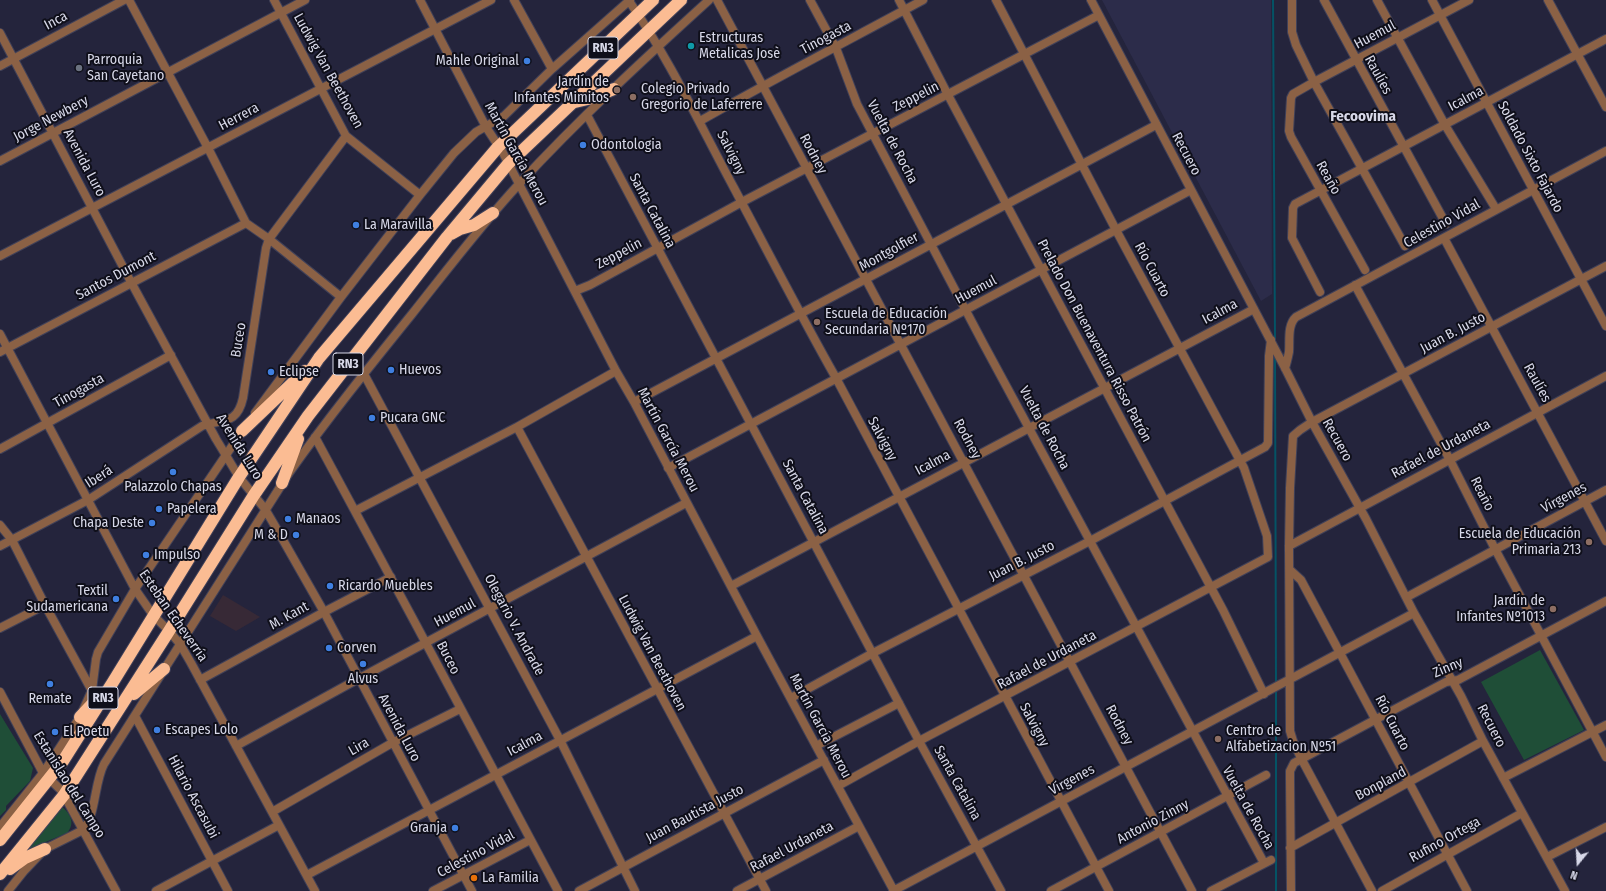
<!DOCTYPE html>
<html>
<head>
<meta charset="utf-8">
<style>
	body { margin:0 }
	#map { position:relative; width:1606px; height:891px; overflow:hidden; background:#24243c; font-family:"Fira Sans Condensed",sans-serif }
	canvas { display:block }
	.north { position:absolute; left:1558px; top:843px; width:40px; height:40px; -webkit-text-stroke:3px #0f0f1a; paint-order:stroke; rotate:198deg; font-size:11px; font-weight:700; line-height:16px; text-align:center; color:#d7d8e8 }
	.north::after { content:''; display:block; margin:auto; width:14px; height:18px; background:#d7d8e8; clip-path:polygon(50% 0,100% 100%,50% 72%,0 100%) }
</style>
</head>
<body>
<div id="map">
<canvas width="1606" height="891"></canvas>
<div class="north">N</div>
</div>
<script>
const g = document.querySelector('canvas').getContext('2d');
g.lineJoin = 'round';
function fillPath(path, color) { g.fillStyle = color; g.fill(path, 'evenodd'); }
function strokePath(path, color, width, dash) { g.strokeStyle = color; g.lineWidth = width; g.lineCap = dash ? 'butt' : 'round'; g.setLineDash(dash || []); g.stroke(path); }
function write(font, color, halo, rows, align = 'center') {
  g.font = font + ' "Fira Sans Condensed",sans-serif'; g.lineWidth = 4; g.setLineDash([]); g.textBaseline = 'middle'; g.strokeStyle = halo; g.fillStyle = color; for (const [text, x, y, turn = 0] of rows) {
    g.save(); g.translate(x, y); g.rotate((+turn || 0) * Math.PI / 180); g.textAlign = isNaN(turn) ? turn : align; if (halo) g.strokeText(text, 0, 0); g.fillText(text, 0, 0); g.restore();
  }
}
const built = new Path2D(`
	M 1102,0 L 1271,0 L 1272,294 L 1261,301 Z`);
const medical = new Path2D(`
	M 223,595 L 260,617 L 236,631 L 210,616 Z`);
const green = new Path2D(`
	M 1540,650 L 1584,730 L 1524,760 L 1481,682 Z
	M 0,714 L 33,768 L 30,781 L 6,806 L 6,810 L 0,816 Z
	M 61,806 C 70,813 76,823 67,833 L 24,851 Z`);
const stream = new Path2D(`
	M 1273,0 L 1275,340
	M 1275,354 L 1276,684
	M 1276,690 L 1276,891`);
const minor = new Path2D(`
	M 129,0 L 208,148 L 246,223 L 269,239 L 341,297
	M 274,0 L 346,136 L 420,195
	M 420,0 L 486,127 L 503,153 L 616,371 L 634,402 L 757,636 L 894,891
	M 514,0 L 552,69
	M 717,0 L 1192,891
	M 810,0 L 836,48 L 857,104 L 983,343 L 1264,863
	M 899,0 L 948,95 L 1223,610 L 1264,694
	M 1091,0 L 1285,368 L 1312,422 L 1366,519 L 1414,613 L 1461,696 L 1483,741 L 1565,891
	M 1292,0 L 1292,32 L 1296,45 L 1314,82 L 1405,246
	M 1324,0 L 1446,224
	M 1377,0 L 1445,125 L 1496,209
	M 1432,0 L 1606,326
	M 1548,0 L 1606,107
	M 629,1 C 670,60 700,125 734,188 C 768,252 801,316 836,378 L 1109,891
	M 0,33 L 131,282 L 216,439 L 239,477 L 265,509 L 275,526 L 324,612 L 472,891
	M 0,66 L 124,0
	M 587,115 L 919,741 L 1001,891
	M 700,121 C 774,79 849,40 923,0
	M 0,161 L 305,0
	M 1444,238 L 1606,541
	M 0,256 L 491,0
	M 1365,270 L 1291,137 L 1289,131 L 1291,98 L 1293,94 L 1314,82 L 1469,0
	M 1355,285 L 1450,460 L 1495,549 L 1606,757
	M 575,291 L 590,285 L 742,202 L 1099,15
	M 1320,292 L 1292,238 L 1293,208 L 1295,204 L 1606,39
	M 0,334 L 135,589 L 153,615 L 169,631 L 180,644 L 191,663 L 315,891
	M 0,352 L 246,223
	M 1285,368 C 1287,362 1288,357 1289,352 C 1290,341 1287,325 1296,317 L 1606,151
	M 364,374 L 560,740 L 635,891
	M 634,402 L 1156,125
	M 255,413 L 341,297 L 420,195 L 454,153 L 476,132 L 504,116 L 552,69 L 630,0
	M 517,427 L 766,891
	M 315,437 C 397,588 477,739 558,891
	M 0,449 L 171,355
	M 668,468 L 1191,190
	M 355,511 L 517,427 L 616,371
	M 0,525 L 12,540 L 45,605 L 91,689
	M 0,546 L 88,500 L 202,426 C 223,419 237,425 243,398 L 266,248 L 269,239 L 346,136
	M 1289,546 L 1606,376
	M 1290,570 L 1301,580 L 1467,891
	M 731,586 L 1254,309
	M 1407,597 L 1606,490
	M 0,628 L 45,605
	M 200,680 L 324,612 L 391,577
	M 0,692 L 43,773 L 60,789 L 64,795 L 116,891
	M 791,698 L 873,653 L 1090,541 L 1265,447 L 1268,443 L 1269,356 L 1271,340
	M 135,716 L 228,891
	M 236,746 L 358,679 L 686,503
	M 816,746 L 899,703
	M 1503,778 L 1606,725
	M 838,786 L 919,741 L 1268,557 L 1267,536 L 1244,468 L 1116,230 L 996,0
	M 272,812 L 392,743 L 460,709
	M 0,827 L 43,773 L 80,717 L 92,690 L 96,659 L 98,652 L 135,589 L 245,427
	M 1290,848 L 1483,741
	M 1547,857 L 1606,827
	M 307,875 L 757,636
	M 8,891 L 24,871 L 45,849 L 83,830 C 96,816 94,783 104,764 L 289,473 C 328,418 370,366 412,314 C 447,270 481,225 519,184 C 579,119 644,59 709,0
	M 156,891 L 279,825
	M 433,891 L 530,840
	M 579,891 L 824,760
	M 737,891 L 859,826
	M 893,891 L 1414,613
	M 1051,891 L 1266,775
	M 1211,891 L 1271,860
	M 1291,891 L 1290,777 L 1290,771 L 1294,763 L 1446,682 L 1458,680 L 1606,601
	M 1372,891 L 1301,758 L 1293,741 L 1290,731 L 1289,546 L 1290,488 L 1293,436 L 1300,430 L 1312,422 L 1606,266
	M 1382,891 L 1522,813`);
const highway = new Path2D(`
	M 575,102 L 592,98 L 614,89
	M 451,234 L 460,229 L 474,225 L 493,213
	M 242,431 L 305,371
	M 282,483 L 298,439
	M 134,694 L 164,669
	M 80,717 L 93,703
	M 0,840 L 63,761 L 113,682 L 239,477 L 319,358 L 498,147 L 653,0
	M 10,869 L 25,858 L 45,849
	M 0,874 L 64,795 L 169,631 L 254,495 L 308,416 L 447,237 L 508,164 L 681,0`);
const markers = [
	[691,46,4,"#0f9aa8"],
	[527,61,4,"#3f7fe0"],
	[79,68,4,"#6b7280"],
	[617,90,4,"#8d6e63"],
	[633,97,4,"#8d6e63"],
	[583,145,4,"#3f7fe0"],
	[356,225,4,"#3f7fe0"],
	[817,322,4,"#8d6e63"],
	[391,370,4,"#3f7fe0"],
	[271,372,4,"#3f7fe0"],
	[372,418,4,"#3f7fe0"],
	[173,472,4,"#3f7fe0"],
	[159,509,4,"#3f7fe0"],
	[288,519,4,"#3f7fe0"],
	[152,523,4,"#3f7fe0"],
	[296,535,4,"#3f7fe0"],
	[1589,542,4,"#8d6e63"],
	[146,555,4,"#3f7fe0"],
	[330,586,4,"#3f7fe0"],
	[116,599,4,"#3f7fe0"],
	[1553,609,4,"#8d6e63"],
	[329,648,4,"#3f7fe0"],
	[363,664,4,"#3f7fe0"],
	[50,684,4,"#3f7fe0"],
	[157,730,4,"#3f7fe0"],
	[55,732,4,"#3f7fe0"],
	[1218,739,4,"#8d6e63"],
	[455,828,4,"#3f7fe0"],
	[474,878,4,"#e8710a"]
];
const shields = [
	[603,48,30],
	[348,364,30],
	[103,698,30]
];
const shieldNames = [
	["RN3",603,48],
	["RN3",348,364],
	["RN3",103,698]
];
const streetNames = [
	["Inca",56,21,-28],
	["Huemul",1375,35,-28],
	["Tinogasta",826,38,-28],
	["Ludwig Van Beethoven",328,71,61],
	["Raulíes",1378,75,61],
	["Zeppelin",916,97,-27],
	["Icalma",1466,99,-28],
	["Herrera",239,117,-28],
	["Jorge Newbery",51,119,-28],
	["Vuelta de Rocha",892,142,62],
	["Salvigny",731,153,63],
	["Martín García Merou",516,154,61],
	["Rodney",813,154,62],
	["Recuero",1186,154,62],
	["Soldado Sixto Fajardo",1530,157,62],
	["Avenida Luro",84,163,62],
	["Reaño",1328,178,61],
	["Santa Catalina",652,211,62],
	["Celestino Vidal",1442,224,-29],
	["Montgolfier",889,252,-29],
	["Zeppelin",619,254,-28],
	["Río Cuarto",1152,270,62],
	["Santos Dumont",116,276,-28],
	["Huemul",976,290,-28],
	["Icalma",1220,312,-28],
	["Juan B. Justo",1453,333,-28],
	["Buceo",239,340,-81],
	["Prelado Don Buenaventura Risso Patrón",1094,341,62],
	["Raulíes",1537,383,61],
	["Tinogasta",79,391,-29],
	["Vuelta de Rocha",1044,428,62],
	["Salvigny",882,439,62],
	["Rodney",967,439,62],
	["Martín García Merou",668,440,62],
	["Recuero",1337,440,61],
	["Avenida Luro",239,447,58],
	["Rafael de Urdaneta",1441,449,-28],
	["Icalma",933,463,-28],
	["Iberá",99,477,-33],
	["Reaño",1482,494,63],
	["Santa Catalina",805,497,62],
	["Vírgenes",1564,498,-28],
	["Juan B. Justo",1022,561,-27],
	["Huemul",455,613,-28],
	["Esteban Echeverría",173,616,55],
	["M. Kant",289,616,-29],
	["Olegario V. Andrade",514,625,62],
	["Ludwig Van Beethoven",652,653,62],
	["Buceo",448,658,63],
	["Rafael de Urdaneta",1047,660,-28],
	["Zinny",1448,668,-23],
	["Río Cuarto",1392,723,63],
	["Salvigny",1034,725,62],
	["Rodney",1119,725,62],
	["Martín García Merou",820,726,62],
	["Recuero",1491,726,63],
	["Avenida Luro",399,728,62],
	["Icalma",525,744,-28],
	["Lira",359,747,-30],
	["Vírgenes",1072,780,-28],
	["Santa Catalina",957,783,61],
	["Bonpland",1381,784,-28],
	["Estanislao del Campo",69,785,58],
	["Hilario Ascasubi",193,797,62],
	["Vuelta de Rocha",1248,808,61],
	["Juan Bautista Justo",695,814,-28],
	["Antonio Zinny",1153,822,-28],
	["Rufino Ortega",1445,840,-29],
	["Rafael Urdaneta",792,847,-28],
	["Celestino Vidal",476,854,-28]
];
const poiNames = [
	["Estructuras",699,38],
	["Metalicas Josè",699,54],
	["Parroquia",87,60],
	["San Cayetano",87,76],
	["Mahle Original",519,61,"right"],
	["Jardín de",609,82,"right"],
	["Infantes Mimitos",609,98,"right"],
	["Colegio Privado",641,89],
	["Gregorio de Laferrere",641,105],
	["Odontologia",591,145],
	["La Maravilla",364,225],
	["Escuela de Educación",825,314],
	["Secundaria Nº170",825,330],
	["Huevos",399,370],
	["Eclipse",279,372],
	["Pucara GNC",380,418],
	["Palazzolo Chapas",173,487,"center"],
	["Papelera",167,509],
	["Manaos",296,519],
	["Chapa Deste",144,523,"right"],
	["Escuela de Educación",1581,534,"right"],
	["Primaria 213",1581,550,"right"],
	["M & D",288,535,"right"],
	["Impulso",154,555],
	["Ricardo Muebles",338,586],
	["Textil",108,591,"right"],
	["Sudamericana",108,607,"right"],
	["Jardín de",1545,601,"right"],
	["Infantes Nº1013",1545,617,"right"],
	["Corven",337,648],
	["Alvus",363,679,"center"],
	["Remate",50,699,"center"],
	["Escapes Lolo",165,730],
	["Centro de",1226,731],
	["Alfabetizacion Nº51",1226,747],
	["El Poetu",63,732],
	["Granja",447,828,"right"],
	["La Familia",482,878]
];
const neighbourhoodNames = [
	["Fecoovima",1363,117]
];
fillPath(built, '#2c2c4a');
fillPath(medical, '#372936');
fillPath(green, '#1f4e37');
strokePath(stream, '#045365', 2);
strokePath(minor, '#414158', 10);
strokePath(highway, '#414158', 14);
strokePath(minor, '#8b6145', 8);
strokePath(highway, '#fbbc93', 12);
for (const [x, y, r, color] of markers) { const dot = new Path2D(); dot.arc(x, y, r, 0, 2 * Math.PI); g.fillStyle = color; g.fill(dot); strokePath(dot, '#0f0f1a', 1.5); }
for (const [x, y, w] of shields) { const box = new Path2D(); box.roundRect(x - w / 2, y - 11, w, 22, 3); g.fillStyle = '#0f0f1a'; g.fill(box); strokePath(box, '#d7d8e8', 1); }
write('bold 13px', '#d7d8e8', null, shieldNames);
write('14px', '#d7d8e8', '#0f0f1a', streetNames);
write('14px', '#d7d8e8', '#0f0f1a', poiNames, 'left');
write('bold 15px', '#d7d8e8', '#0f0f1a', neighbourhoodNames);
</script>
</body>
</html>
